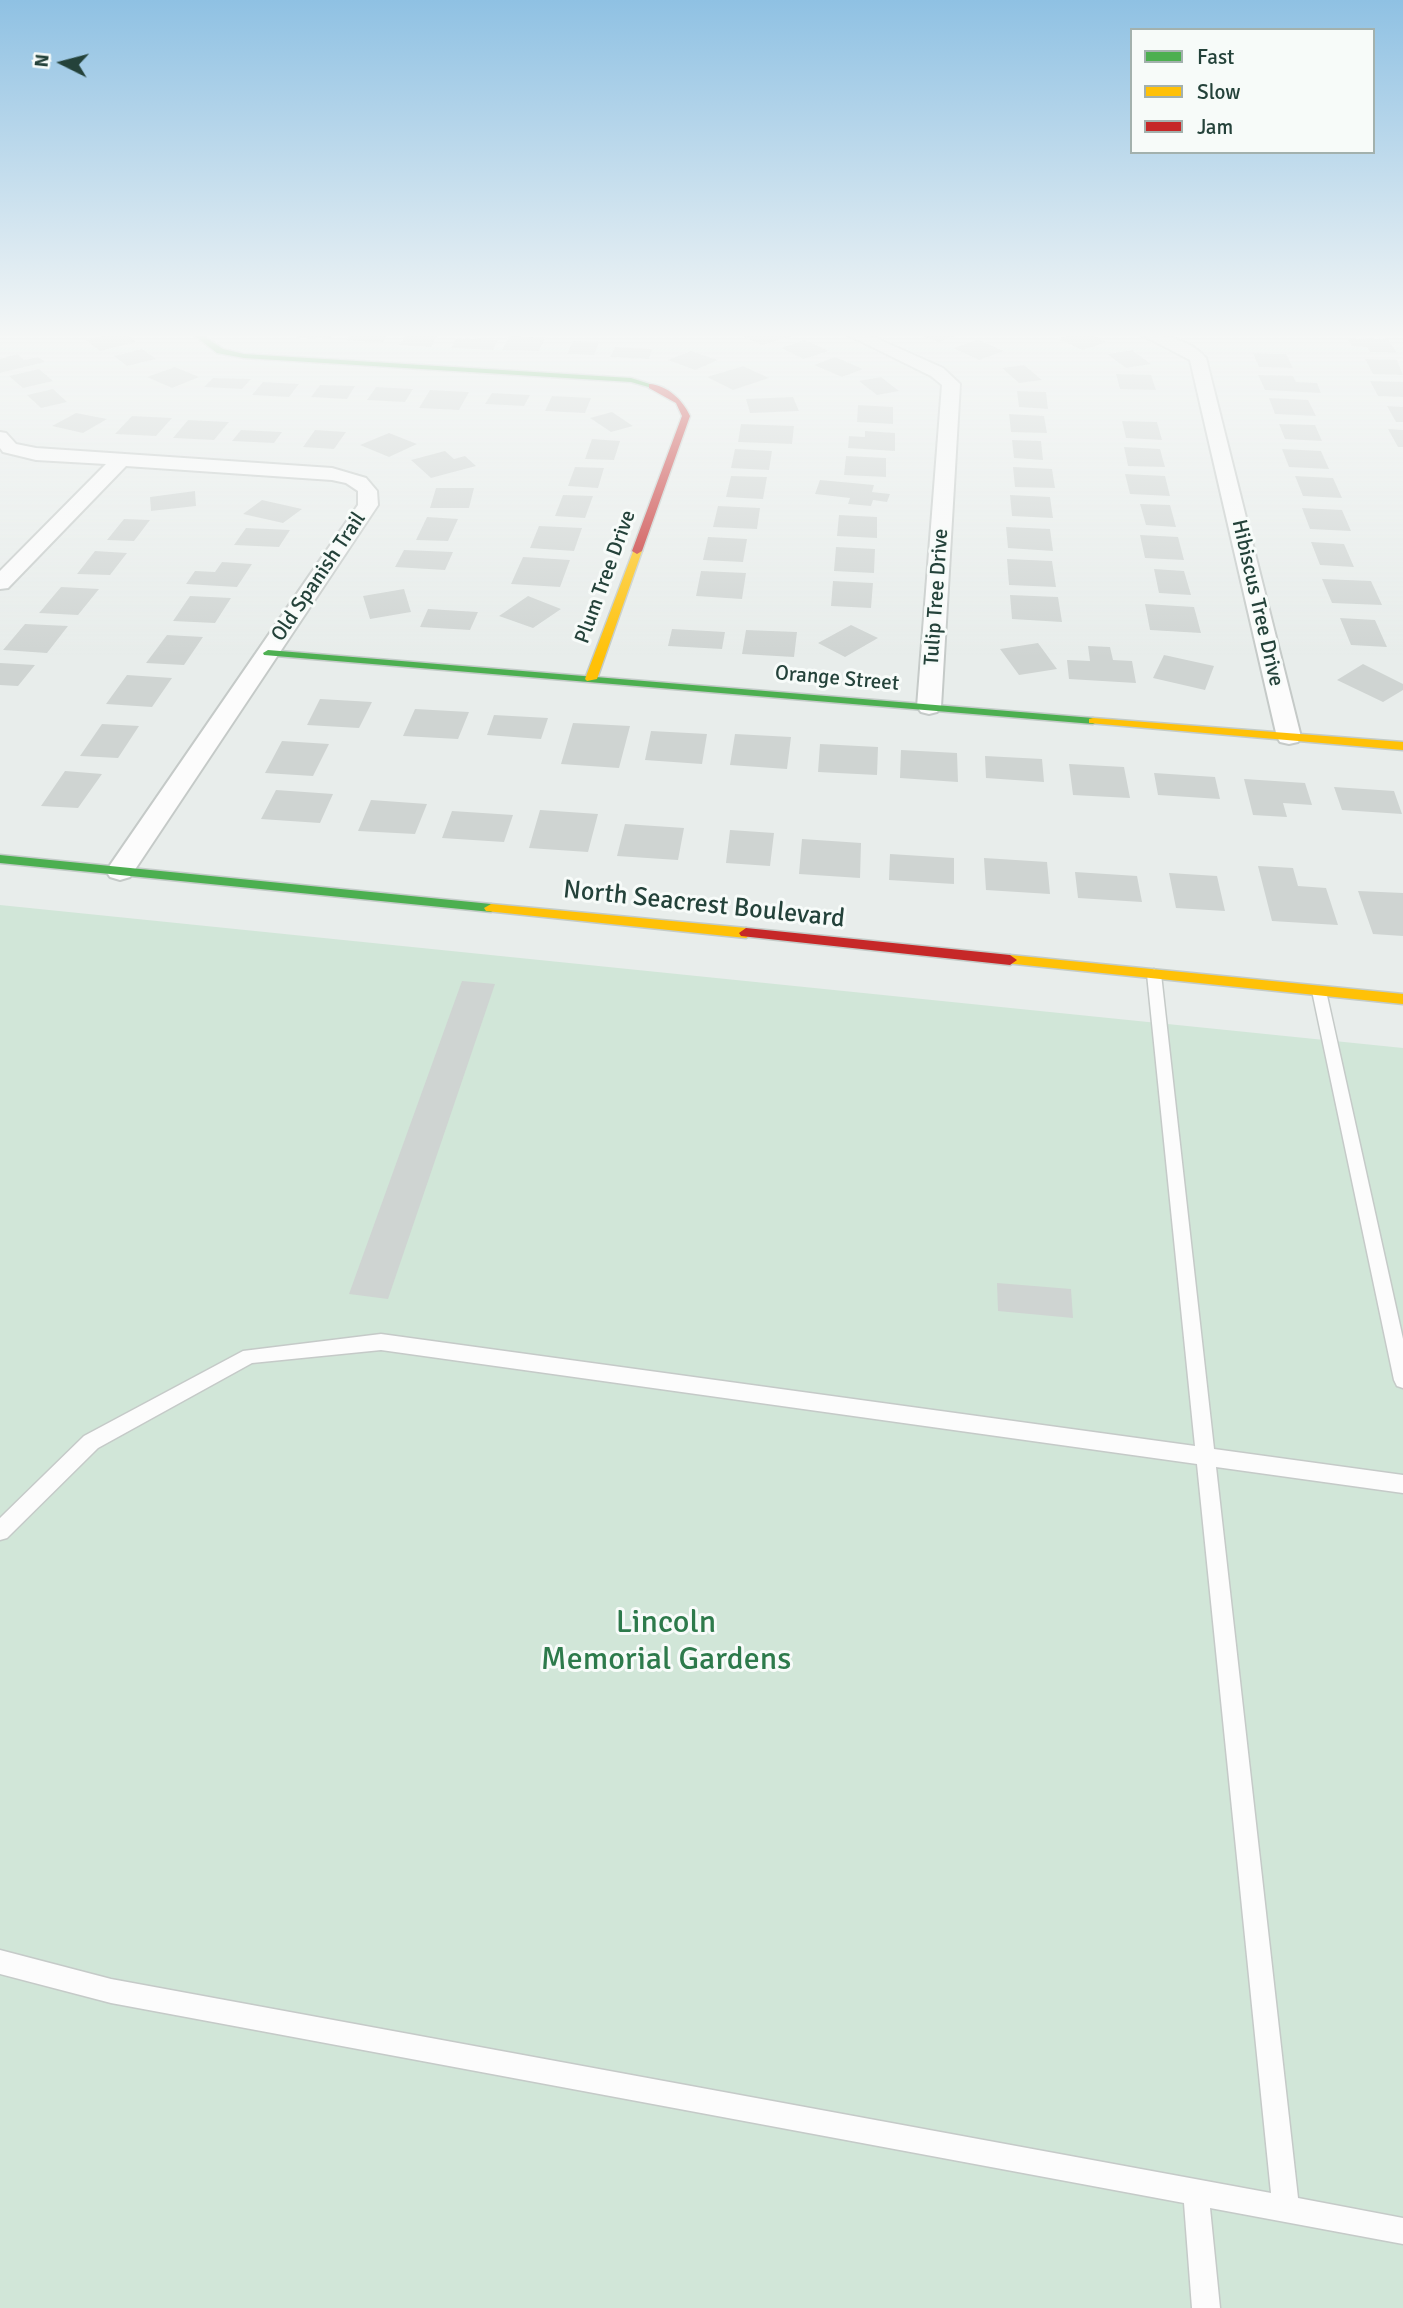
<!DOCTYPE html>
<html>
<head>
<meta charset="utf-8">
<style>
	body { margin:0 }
	#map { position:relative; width:1403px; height:2308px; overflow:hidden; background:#e8edeb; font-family:Signika,sans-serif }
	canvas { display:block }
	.legend { position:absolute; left:1130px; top:28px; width:245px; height:126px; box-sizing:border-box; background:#f7fbf9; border:2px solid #a3b1ad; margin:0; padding:9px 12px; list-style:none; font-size:21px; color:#24423a }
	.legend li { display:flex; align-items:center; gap:14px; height:35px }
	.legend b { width:35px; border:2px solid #a3b1ad }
	.north { position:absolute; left:28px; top:28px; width:70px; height:70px; -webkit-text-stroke:5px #f7fbf9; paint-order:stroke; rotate:276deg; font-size:19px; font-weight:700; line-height:28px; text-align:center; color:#24423a }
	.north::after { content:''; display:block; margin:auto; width:24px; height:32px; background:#24423a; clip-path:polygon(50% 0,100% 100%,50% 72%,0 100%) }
</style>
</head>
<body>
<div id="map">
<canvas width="1403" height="2308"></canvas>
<ul class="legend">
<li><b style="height:9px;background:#4caf50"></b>Fast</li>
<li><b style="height:9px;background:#ffc107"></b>Slow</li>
<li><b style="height:9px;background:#c62828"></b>Jam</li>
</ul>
<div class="north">N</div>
</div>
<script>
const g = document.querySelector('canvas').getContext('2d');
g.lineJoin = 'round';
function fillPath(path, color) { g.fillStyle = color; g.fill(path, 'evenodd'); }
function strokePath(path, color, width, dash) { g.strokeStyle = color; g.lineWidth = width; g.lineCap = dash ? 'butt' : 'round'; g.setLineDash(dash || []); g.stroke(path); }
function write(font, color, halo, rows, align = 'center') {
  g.font = font + ' Signika,sans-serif'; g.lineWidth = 6; g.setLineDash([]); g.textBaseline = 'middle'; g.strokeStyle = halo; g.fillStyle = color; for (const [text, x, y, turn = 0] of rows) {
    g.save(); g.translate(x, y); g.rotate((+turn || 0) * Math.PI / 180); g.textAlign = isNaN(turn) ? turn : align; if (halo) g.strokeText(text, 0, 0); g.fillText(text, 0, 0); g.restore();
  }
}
const green = new Path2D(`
	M 0,905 L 1403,1048 L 1403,2308 L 0,2308 Z`);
const building = new Path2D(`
	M 109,335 L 127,335 L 136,342 L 100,351 L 86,340 Z
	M 298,335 L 332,335 L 329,339 L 296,338 Z
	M 350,335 L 387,335 L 383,342 L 346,340 Z
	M 406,335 L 438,335 L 431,347 L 399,345 Z
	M 741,335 L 795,335 L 762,345 Z
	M 921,335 L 958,335 L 938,342 Z
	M 1071,335 L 1090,335 L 1107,342 L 1083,350 L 1058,339 Z
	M 509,336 L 545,338 L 539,351 L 502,350 Z
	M 457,338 L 498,340 L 493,350 L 451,348 Z
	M 1347,338 L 1388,339 L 1397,353 L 1370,352 L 1367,347 L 1352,346 Z
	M 805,340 L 829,351 L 804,359 L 781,348 Z
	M 978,340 L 1004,351 L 979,360 L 953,348 Z
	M 573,341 L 599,342 L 594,355 L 567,354 Z
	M 615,347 L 652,349 L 649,359 L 610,357 Z
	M 142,349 L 156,359 L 127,366 L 114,356 Z
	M 1132,350 L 1151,364 L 1126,368 L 1107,354 Z
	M 691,351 L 718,360 L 695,370 L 668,360 Z
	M 1253,353 L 1286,354 L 1293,368 L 1259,367 Z
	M 17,354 L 24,360 L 38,357 L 45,362 L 0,373 L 0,359 Z
	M 835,357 L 863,369 L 842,377 L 814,365 Z
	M 1365,359 L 1397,360 L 1403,375 L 1373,374 Z
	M 1024,365 L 1042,380 L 1019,383 L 1002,368 Z
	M 743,366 L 769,378 L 733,390 L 707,377 Z
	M 175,367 L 199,377 L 172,388 L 147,377 Z
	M 39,369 L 53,381 L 23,388 L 9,376 Z
	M 1116,374 L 1151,375 L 1156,390 L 1120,389 Z
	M 1258,375 L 1293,376 L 1296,382 L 1317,383 L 1321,393 L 1265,390 Z
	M 881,377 L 899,391 L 877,395 L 859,381 Z
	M 213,378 L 251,379 L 242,389 L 204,387 Z
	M 1370,381 L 1403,382 L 1403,397 L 1378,396 Z
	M 263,382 L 299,384 L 289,397 L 252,395 Z
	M 320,385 L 355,386 L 347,399 L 311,397 Z
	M 376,387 L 413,389 L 405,402 L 367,400 Z
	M 53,389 L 67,402 L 41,408 L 27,395 Z
	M 430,390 L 469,392 L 459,410 L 419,408 Z
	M 1017,391 L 1046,392 L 1048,409 L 1019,407 Z
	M 492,393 L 530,395 L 524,406 L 485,404 Z
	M 552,396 L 591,398 L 585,413 L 545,411 Z
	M 793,397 L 799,411 L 750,413 L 746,399 Z
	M 1269,398 L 1308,400 L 1316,416 L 1275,414 Z
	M 858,405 L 893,407 L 893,424 L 857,422 Z
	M 1387,406 L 1403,407 L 1403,422 L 1396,422 Z
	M 612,412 L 633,426 L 611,432 L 590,418 Z
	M 76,413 L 107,419 L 83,433 L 52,426 Z
	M 1009,414 L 1044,416 L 1047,433 L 1011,432 Z
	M 132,416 L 172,418 L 156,436 L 115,434 Z
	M 188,420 L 229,422 L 214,440 L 173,438 Z
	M 1122,421 L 1157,422 L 1162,440 L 1126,438 Z
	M 741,424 L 794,426 L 792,444 L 738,442 Z
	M 1279,424 L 1315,425 L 1322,441 L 1285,439 Z
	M 1388,429 L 1403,430 L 1403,447 L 1398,447 Z
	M 241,430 L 282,432 L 274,443 L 232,441 Z
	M 315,430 L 346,432 L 334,449 L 303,447 Z
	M 865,431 L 895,433 L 895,451 L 848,448 L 849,436 L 865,437 Z
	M 389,433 L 417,444 L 389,457 L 360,445 Z
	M 592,439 L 620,441 L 614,460 L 585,459 Z
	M 1012,440 L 1041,441 L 1043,460 L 1014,458 Z
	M 1124,447 L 1160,449 L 1165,467 L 1128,466 Z
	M 735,449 L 772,451 L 769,470 L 731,468 Z
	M 1282,449 L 1321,451 L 1329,469 L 1289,467 Z
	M 445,451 L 454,459 L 465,456 L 476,466 L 431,478 L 411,460 Z
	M 846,456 L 886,458 L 886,477 L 844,475 Z
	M 575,467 L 604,468 L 598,488 L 568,486 Z
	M 1013,467 L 1052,469 L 1055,488 L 1015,487 Z
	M 1125,474 L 1165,476 L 1170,496 L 1130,494 Z
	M 731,476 L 767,477 L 763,499 L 726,497 Z
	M 1295,476 L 1333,478 L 1342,498 L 1303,496 Z
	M 820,480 L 874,485 L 872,492 L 890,494 L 887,502 L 873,500 L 871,506 L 848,504 L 850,498 L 815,494 Z
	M 436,488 L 474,488 L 469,508 L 430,508 Z
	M 195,491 L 196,506 L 151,511 L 150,497 Z
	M 563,495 L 593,496 L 585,518 L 555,516 Z
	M 1010,495 L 1050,497 L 1053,518 L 1012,516 Z
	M 262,500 L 302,509 L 283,523 L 243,514 Z
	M 1140,504 L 1170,505 L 1176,527 L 1146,525 Z
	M 718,506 L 760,508 L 757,529 L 713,527 Z
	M 1302,508 L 1342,510 L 1351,531 L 1310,529 Z
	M 839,515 L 877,517 L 877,538 L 837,536 Z
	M 427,517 L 458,519 L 448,541 L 416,540 Z
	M 124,519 L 150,520 L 134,541 L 107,540 Z
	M 539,526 L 582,528 L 574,551 L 530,548 Z
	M 1006,527 L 1050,529 L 1053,551 L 1008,548 Z
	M 246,528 L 290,530 L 279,547 L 234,545 Z
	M 1140,535 L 1178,537 L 1184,560 L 1145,558 Z
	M 708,537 L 747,539 L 743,562 L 703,560 Z
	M 1311,542 L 1344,544 L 1354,567 L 1320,565 Z
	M 836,547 L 875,549 L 874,573 L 834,571 Z
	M 404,550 L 453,552 L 445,570 L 395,567 Z
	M 95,551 L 127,553 L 110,575 L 77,574 Z
	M 523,557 L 570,560 L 560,587 L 511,584 Z
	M 1007,559 L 1052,561 L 1056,587 L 1009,585 Z
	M 222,562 L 252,564 L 237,587 L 186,584 L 195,571 L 215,572 Z
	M 1154,569 L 1184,571 L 1191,595 L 1159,593 Z
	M 701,571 L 746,573 L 742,599 L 696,596 Z
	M 1322,579 L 1371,581 L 1382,605 L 1332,603 Z
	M 833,581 L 873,583 L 871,608 L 831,606 Z
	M 61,587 L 99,589 L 78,615 L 39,613 Z
	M 404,589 L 411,612 L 370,619 L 363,596 Z
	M 1010,595 L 1058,597 L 1062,622 L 1012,619 Z
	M 190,596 L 231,598 L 215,623 L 173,621 Z
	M 528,596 L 561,609 L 533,628 L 499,616 Z
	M 1145,604 L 1194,607 L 1201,633 L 1150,630 Z
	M 428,609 L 478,612 L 470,630 L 420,627 Z
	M 1340,618 L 1375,620 L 1387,647 L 1351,645 Z
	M 25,624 L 68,626 L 47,653 L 3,650 Z
	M 851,625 L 878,638 L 845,657 L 818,643 Z
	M 672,629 L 725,632 L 722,649 L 668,646 Z
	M 746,630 L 797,632 L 794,657 L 742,654 Z
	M 167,635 L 203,637 L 184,665 L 146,663 Z
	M 1038,643 L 1057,669 L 1019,675 L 1000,649 Z
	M 1088,646 L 1110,647 L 1113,660 L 1132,661 L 1136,683 L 1069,679 L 1067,660 L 1090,661 Z
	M 1164,655 L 1214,666 L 1205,690 L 1153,678 Z
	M 0,663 L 35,665 L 18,686 L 0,685 Z
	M 1363,664 L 1403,684 L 1403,690 L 1383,702 L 1337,680 Z
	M 127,675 L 172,678 L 152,707 L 106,704 Z
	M 320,699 L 372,702 L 359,728 L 307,725 Z
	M 415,709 L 469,712 L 458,739 L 403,736 Z
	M 494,715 L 548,718 L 541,739 L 487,735 Z
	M 573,723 L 630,726 L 619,768 L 561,764 Z
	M 102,724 L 139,726 L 118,758 L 80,756 Z
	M 651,731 L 707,734 L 702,764 L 645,760 Z
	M 735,734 L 791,737 L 787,769 L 730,765 Z
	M 282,741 L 329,744 L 313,776 L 265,773 Z
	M 820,744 L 878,747 L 877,775 L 818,772 Z
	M 901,750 L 957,753 L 958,782 L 900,778 Z
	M 985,756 L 1042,759 L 1044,782 L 986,778 Z
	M 1069,764 L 1124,767 L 1130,798 L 1073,795 Z
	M 65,771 L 102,774 L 78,808 L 41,806 Z
	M 1154,773 L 1215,777 L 1220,799 L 1158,795 Z
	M 1244,779 L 1305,783 L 1312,805 L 1283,803 L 1287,817 L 1253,815 Z
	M 1334,787 L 1394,791 L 1402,814 L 1342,810 Z
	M 276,790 L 333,794 L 320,823 L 261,819 Z
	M 371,800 L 427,804 L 415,834 L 358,831 Z
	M 540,810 L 598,814 L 588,852 L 529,848 Z
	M 452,811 L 513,815 L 504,842 L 442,838 Z
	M 625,824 L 684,828 L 678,860 L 617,856 Z
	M 730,830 L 774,833 L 770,866 L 726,863 Z
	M 802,839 L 861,843 L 860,878 L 799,874 Z
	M 890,854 L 954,858 L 954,884 L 889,880 Z
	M 984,858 L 1047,862 L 1050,894 L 986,890 Z
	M 1258,866 L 1293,868 L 1298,886 L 1326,888 L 1338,925 L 1272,921 Z
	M 1075,872 L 1137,876 L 1142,902 L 1078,898 Z
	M 1169,873 L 1217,876 L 1225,911 L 1176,908 Z
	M 1358,891 L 1403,893 L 1403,936 L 1373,934 Z
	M 462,981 L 495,984 L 388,1299 L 349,1294 Z
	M 997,1283 L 1071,1289 L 1073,1318 L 998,1311 Z`);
const lane = new Path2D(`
	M 1154,969 L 1161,974 L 1214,1449 L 1403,1475 L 1403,1493 L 1216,1467 L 1298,2198 L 1403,2218 L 1403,2244 L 1210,2208 L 1220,2308 L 1192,2308 L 1184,2203 L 111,2003 L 0,1974 L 0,1950 L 111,1979 L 1271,2193 L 1197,1464 L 381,1350 L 252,1363 L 98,1448 L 7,1538 L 0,1540 L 0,1518 L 84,1436 L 243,1351 L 381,1334 L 1195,1446 L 1147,974 Z
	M 1319,986 L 1326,991 L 1403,1339 L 1403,1388 L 1397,1386 L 1394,1380 L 1312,991 Z`);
const street = new Path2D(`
	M 848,335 L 869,335 L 943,368 L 960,384 L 941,707 L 937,712 L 929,714 L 921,712 L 917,707 L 942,385 L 931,376 Z
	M 1142,335 C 1164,334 1191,340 1206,358 L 1301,737 L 1298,742 L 1289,744 L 1280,742 L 1277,737 L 1190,360 Z
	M 0,432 L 6,433 L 16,444 L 36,448 L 332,468 L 366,478 L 377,491 L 378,505 L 130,877 L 120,880 L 110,877 L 106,871 L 358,505 L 358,491 L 346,483 L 332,480 L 126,466 L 8,588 L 0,589 L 0,571 L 106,464 L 36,460 L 3,452 L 0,448 Z`);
const fast = new Path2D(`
	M 194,335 L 202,335 L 223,349 L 244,354 L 631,378 L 656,386 L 652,388 L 631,382 L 244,358 L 217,353 Z
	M 268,650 L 1093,718 L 1099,721 L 1093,724 L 264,655 L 263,653 Z
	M 0,855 L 491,904 L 498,908 L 491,912 L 0,863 Z`);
const slow = new Path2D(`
	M 634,549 L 642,551 L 597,679 L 587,681 L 585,679 Z
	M 1093,718 L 1403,742 L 1403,750 L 1089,723 L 1089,719 Z
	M 491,904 L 746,928 L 753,933 L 746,938 L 486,911 L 484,908 Z
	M 1010,955 L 1403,994 L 1403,1004 L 1005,963 L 1003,960 Z`);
const jam = new Path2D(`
	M 649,384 C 667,385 683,400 690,416 L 642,551 L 637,554 L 632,551 L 682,416 L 676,403 L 649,388 Z
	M 746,928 L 1010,955 L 1017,960 L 1010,965 L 741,936 L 739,933 Z`);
const farStreetnames = [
	["Old Spanish Trail",319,577,-56],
	["Plum Tree Drive",606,577,-70],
	["Tulip Tree Drive",937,597,-86],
	["Hibiscus Tree Drive",1257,603,77],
	["Orange Street",837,679,5]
];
const streetNames = [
	["North Seacrest Boulevard",704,905,6]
];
const nearParknames = [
	["Lincoln",666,1624],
	["Memorial Gardens",666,1661]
];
fillPath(green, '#d1e6d8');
fillPath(building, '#cfd4d2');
strokePath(lane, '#c5cac8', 3);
strokePath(street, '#c5cac8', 4);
strokePath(fast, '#c3cbc8', 3);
strokePath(slow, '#c3cbc8', 3);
strokePath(jam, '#c3cbc8', 3);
fillPath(lane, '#fcfcfc');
fillPath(street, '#fcfcfc');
fillPath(fast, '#4caf50');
fillPath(slow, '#ffc107');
fillPath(jam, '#c62828');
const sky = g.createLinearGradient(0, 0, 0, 658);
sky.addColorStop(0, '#8fc1e3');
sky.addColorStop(0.51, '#f5f7f6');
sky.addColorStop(1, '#f5f7f600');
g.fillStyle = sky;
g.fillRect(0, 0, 1403, 658);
write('21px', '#24423a', '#f7fbf9', farStreetnames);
write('26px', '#24423a', '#f7fbf9', streetNames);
write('32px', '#2d7a4b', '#f7fbf9', nearParknames);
</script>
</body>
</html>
